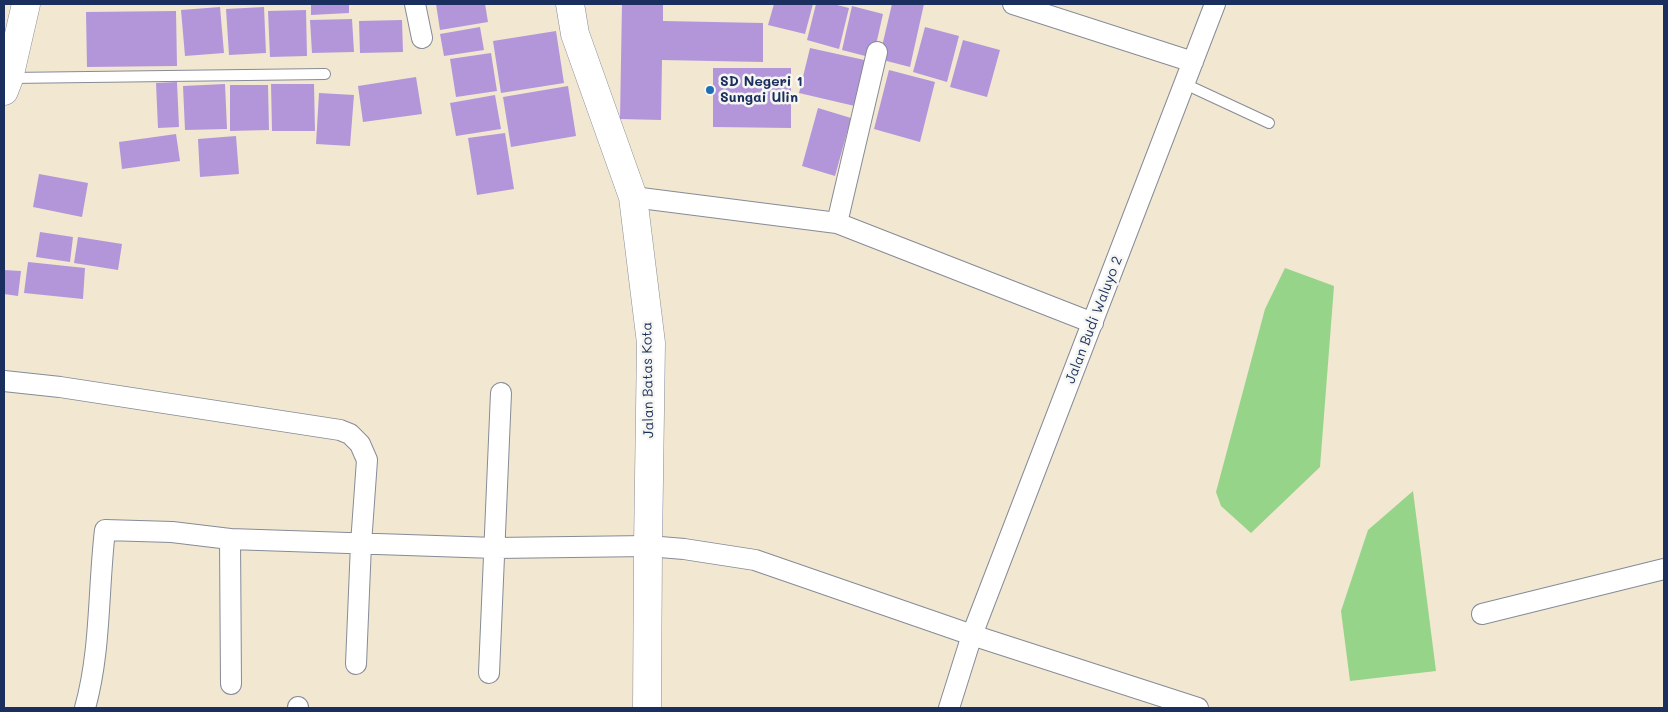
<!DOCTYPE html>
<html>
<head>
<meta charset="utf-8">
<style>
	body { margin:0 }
	#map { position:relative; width:1668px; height:712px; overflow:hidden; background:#f2e7d0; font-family:Mali,sans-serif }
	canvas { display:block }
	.frame { position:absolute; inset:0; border:5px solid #1b2f5e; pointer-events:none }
</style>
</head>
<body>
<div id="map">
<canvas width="1668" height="712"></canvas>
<div class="frame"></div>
</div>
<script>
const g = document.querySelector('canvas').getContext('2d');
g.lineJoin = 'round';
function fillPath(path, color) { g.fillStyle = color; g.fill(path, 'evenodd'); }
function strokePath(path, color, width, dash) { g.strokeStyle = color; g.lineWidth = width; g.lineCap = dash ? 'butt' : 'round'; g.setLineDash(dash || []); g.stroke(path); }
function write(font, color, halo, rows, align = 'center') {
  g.font = font + ' Mali,sans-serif'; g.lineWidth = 5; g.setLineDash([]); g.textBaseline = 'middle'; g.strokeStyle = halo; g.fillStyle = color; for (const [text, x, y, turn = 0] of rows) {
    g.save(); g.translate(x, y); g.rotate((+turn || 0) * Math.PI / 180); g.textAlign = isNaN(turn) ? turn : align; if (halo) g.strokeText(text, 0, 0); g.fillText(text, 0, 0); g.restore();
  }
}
const green = new Path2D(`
	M 1285,268 L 1334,286 L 1320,467 L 1251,533 L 1221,506 L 1216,492 L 1265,309 Z
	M 1413,491 L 1436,671 L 1350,681 L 1341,611 L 1368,530 Z`);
const building = new Path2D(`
	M 311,4 L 349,4 L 349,13 L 311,15 Z
	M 436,4 L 485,4 L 488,22 L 440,30 Z
	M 622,4 L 663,4 L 663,21 L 763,23 L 763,62 L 662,60 L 661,120 L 620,119 Z
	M 774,4 L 813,4 L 805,34 L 768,25 Z
	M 816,4 L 833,4 L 849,8 L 839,49 L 807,40 Z
	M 892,4 L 924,4 L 910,67 L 879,59 Z
	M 852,6 L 883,14 L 873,58 L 842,50 Z
	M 220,7 L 224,53 L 185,56 L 181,10 Z
	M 264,7 L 266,53 L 229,55 L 226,9 Z
	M 306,10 L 307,56 L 270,57 L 268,11 Z
	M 176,11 L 177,66 L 87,67 L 86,12 Z
	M 352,19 L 354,52 L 312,53 L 310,20 Z
	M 402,20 L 403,52 L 360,53 L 359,21 Z
	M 480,27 L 484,50 L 444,56 L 440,34 Z
	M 925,27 L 959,36 L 947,82 L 913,72 Z
	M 556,31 L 564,83 L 501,93 L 493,41 Z
	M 963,40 L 1000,50 L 987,97 L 950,87 Z
	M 810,48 L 869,61 L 859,107 L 799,93 Z
	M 491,53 L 497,91 L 456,97 L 450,59 Z
	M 713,68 L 791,68 L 791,128 L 713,127 Z
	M 889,70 L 935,82 L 920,142 L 874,129 Z
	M 416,77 L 422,114 L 363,122 L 358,86 Z
	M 177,82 L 179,127 L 158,128 L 156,83 Z
	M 225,84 L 227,129 L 185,130 L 183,86 Z
	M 271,84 L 314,84 L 315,131 L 272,131 Z
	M 230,85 L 268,85 L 269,130 L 230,131 Z
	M 568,86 L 576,136 L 511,147 L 503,97 Z
	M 319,93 L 354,95 L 350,146 L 316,144 Z
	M 495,95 L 501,129 L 456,136 L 450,103 Z
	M 818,108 L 851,118 L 835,176 L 802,166 Z
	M 505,133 L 514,189 L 477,195 L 468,138 Z
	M 176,134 L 180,161 L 122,169 L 119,142 Z
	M 236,136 L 239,174 L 200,177 L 198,139 Z
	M 39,174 L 88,183 L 82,217 L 33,207 Z
	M 40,232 L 73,237 L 70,262 L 36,257 Z
	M 78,237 L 122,244 L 118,270 L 74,263 Z
	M 28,262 L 85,268 L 83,299 L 24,293 Z
	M 4,270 L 21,271 L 18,296 L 4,294 Z`);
const lane = new Path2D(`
	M 10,78 L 325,74
	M 1185,84 L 1269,123`);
const street = new Path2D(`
	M 415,4 L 422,38
	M 1013,4 L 1193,62
	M 633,197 L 837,223 L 1093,323
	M 837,223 L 877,52
	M 4,381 L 60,387 L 340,430 L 350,434 L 360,444 L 367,460 L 361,544 L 356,664
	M 230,539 L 495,548 L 648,546 L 684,549 L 755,560 L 972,635 L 1198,708
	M 1482,614 L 1664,569
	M 489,673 L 501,393
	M 85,708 C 101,651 98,589 105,530 L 172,532 L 230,539 L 231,684
	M 298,708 L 298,707
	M 949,708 L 972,635 L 1215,4`);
const secondary = new Path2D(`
	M 570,4 L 575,34 L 633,197 L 651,343 L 648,546 L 647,708
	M 4,91 L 9,78 L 26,4`);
const markers = [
	[710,90,5,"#1f6fb2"]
];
const poiNames = [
	["SD Negeri 1",720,82],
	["Sungai Ulin",720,98]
];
const streetNames = [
	["Jalan Budi Waluyo 2",1094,320,-69],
	["Jalan Batas Kota",648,380,-91]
];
fillPath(green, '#96d489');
fillPath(building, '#b396da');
strokePath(lane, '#868b97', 12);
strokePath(street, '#868b97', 22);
strokePath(secondary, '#868b97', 29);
strokePath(lane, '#fff', 10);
strokePath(street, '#fff', 20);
strokePath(secondary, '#fff', 28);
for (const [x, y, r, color] of markers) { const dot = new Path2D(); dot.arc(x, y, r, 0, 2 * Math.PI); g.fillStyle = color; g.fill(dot); strokePath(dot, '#f6f6f2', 2); }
write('bold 14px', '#1b2f5e', '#f6f6f2', poiNames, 'left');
write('14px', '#1b2f5e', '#f6f6f2', streetNames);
</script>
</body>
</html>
